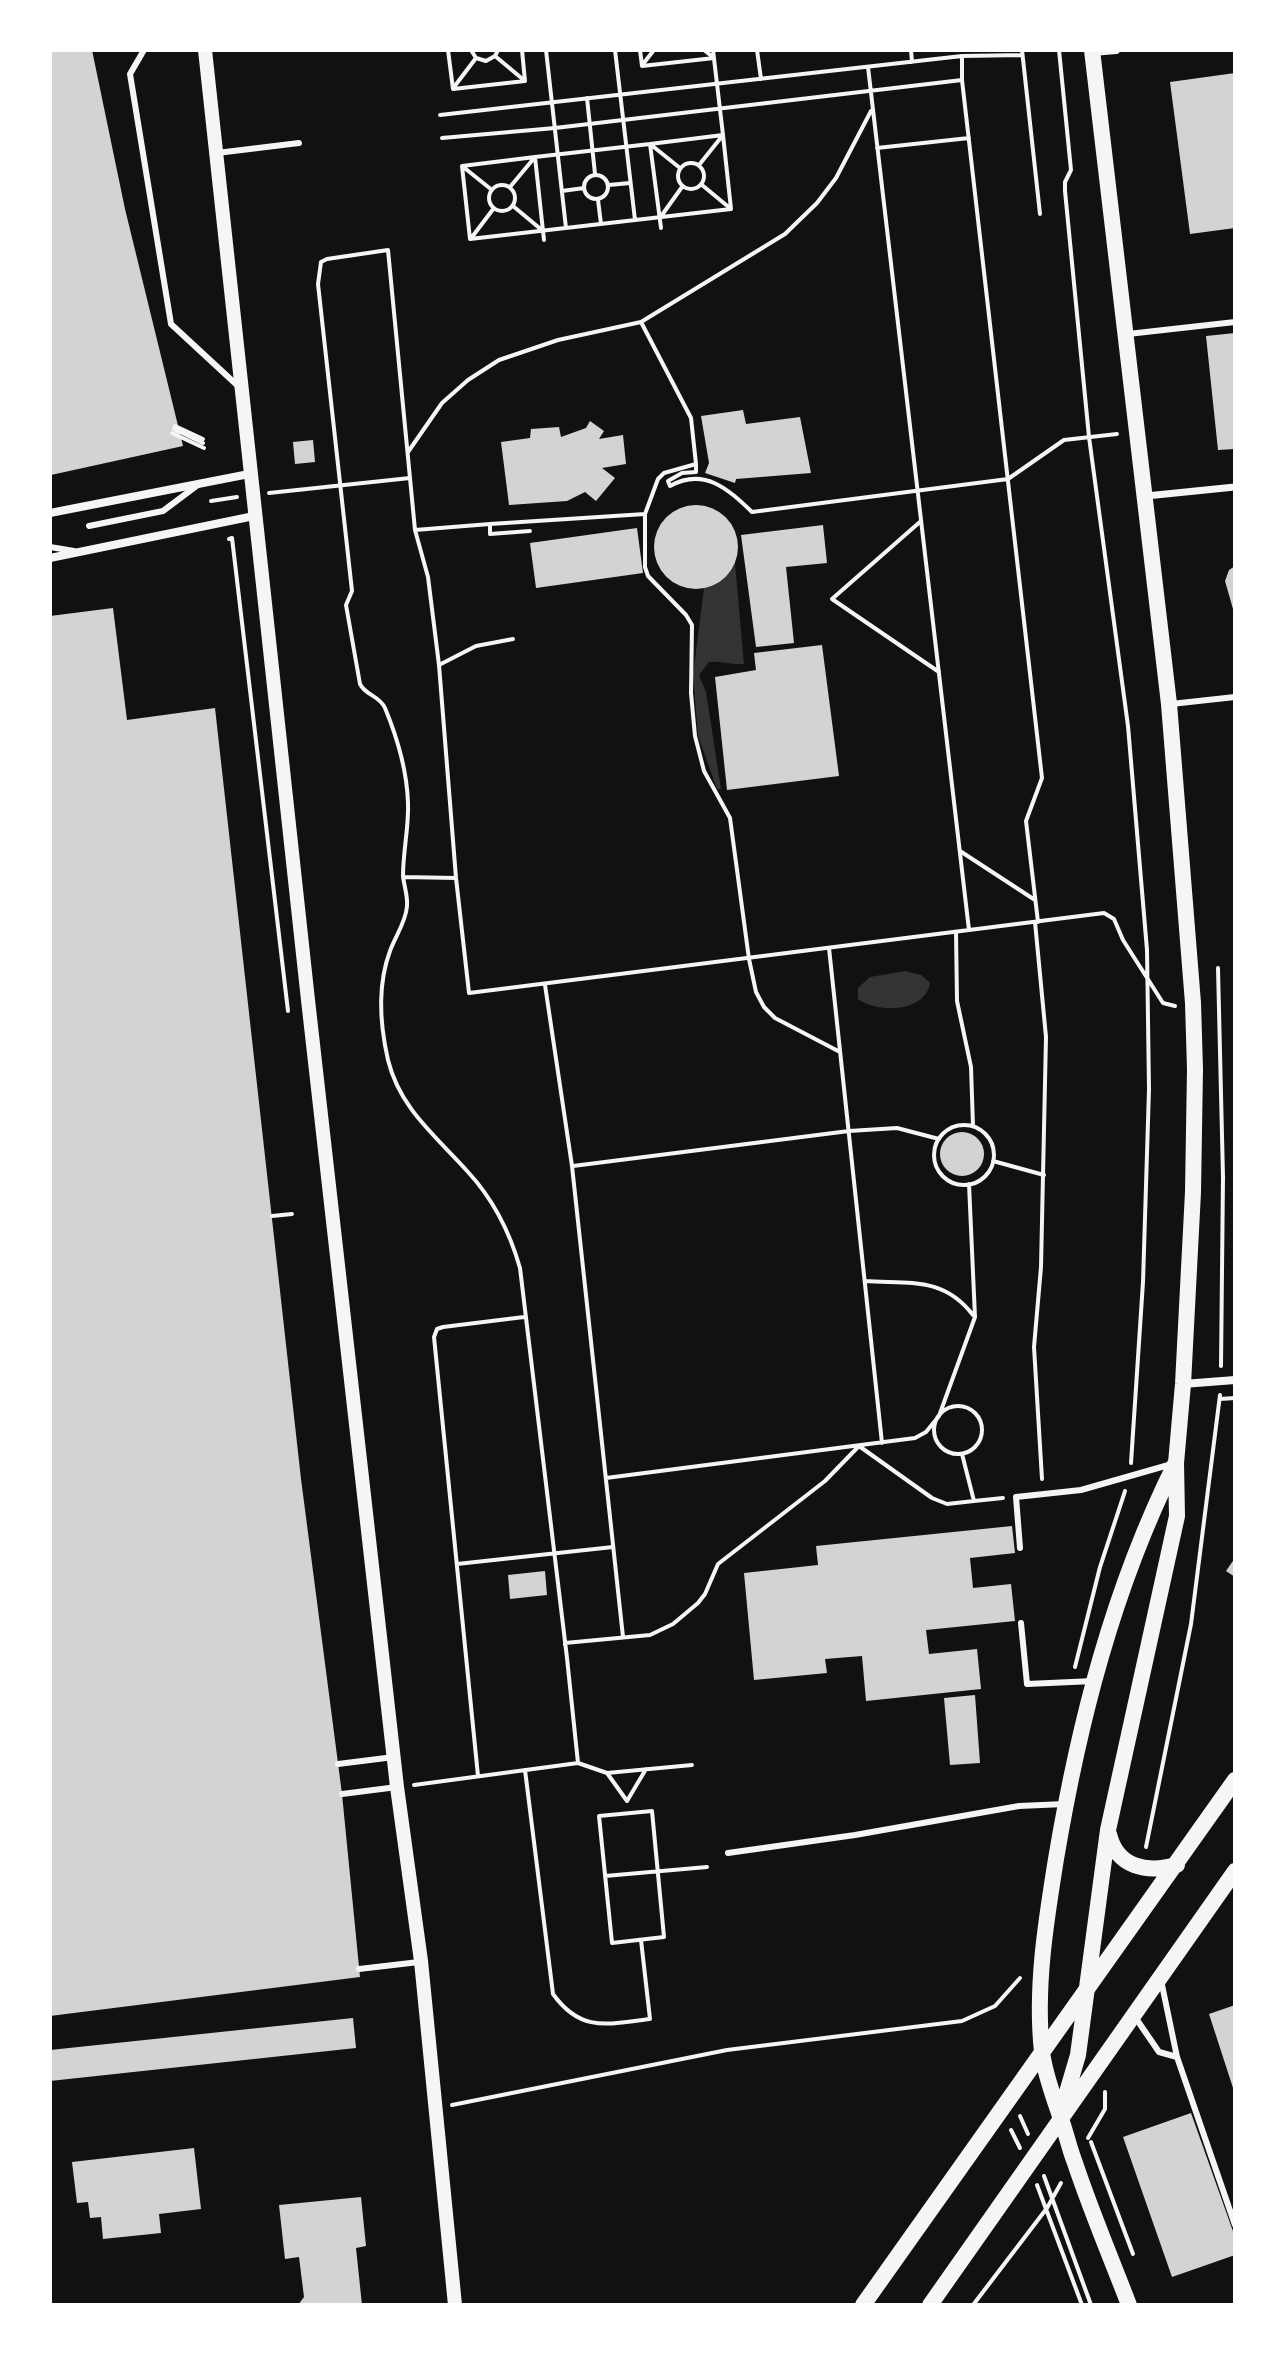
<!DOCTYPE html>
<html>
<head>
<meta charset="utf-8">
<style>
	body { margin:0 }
	#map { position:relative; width:1285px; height:2355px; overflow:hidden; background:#111; font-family:"IBM Plex Sans",sans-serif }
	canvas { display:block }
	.frame { position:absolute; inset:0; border:52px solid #fff; pointer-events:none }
</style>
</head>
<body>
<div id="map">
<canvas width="1285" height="2355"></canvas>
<div class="frame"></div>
</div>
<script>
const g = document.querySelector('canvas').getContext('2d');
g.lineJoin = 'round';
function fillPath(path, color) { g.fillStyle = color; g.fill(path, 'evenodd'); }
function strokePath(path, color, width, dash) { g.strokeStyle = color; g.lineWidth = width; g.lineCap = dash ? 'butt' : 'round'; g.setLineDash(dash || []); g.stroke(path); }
const water = new Path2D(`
	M 735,563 L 744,664 C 731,665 721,661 709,662 L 699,675 L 706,692 L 721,789 L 717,789 L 698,736 L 693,675 L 704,588 C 719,583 727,576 735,563 Z
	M 905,971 L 921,975 L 930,983 C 926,1012 878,1014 858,999 L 858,988 L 870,977 Z`);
const building = new Path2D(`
	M 50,50 L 92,50 L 125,209 L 183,446 L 51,475 Z
	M 1235,73 L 1235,228 L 1190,234 L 1170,82 Z
	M 1235,333 L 1235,449 L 1218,450 L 1206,336 Z
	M 743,410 L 746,424 L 800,417 L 811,473 L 736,479 L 735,483 L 705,473 L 709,463 L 701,416 Z
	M 590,421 L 604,431 L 599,439 L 623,435 L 626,464 L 602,468 L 615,478 L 596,501 L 585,492 L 567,501 L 509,505 L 501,442 L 530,438 L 531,429 L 559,427 L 561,437 L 586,428 Z
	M 313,440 L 315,462 L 295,464 L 293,442 Z
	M654 547a42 42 0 1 1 84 0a42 42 0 1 1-84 0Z
	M 823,525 L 827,563 L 786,567 L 794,643 L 756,647 L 741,535 Z
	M 637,528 L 643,573 L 536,588 L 530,543 Z
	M 1235,566 L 1235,616 L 1225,581 L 1229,570 Z
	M 113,608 L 127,720 L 215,708 L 301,1479 L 342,1794 L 360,1977 L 50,2016 L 50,616 Z
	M 822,645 L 839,776 L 727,790 L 715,677 L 756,670 L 754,653 Z
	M940 1154a22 22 0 1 1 44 0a22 22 0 1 1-44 0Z
	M 1012,1526 L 1015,1553 L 970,1558 L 973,1588 L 1011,1584 L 1015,1621 L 926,1630 L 929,1654 L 977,1649 L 981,1689 L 866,1701 L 862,1656 L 825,1659 L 827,1673 L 754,1680 L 744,1573 L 818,1565 L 816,1546 Z
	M 1235,1558 L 1235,1577 L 1226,1571 Z
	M 545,1571 L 547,1595 L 510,1599 L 508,1575 Z
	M 975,1695 L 980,1763 L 950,1765 L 944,1698 Z
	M 1235,2005 L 1235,2091 L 1234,2091 L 1209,2014 Z
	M 353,2018 L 356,2048 L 50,2081 L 50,2050 Z
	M 1191,2113 L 1235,2237 L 1235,2255 L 1172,2277 L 1123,2137 Z
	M 194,2148 L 201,2209 L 159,2214 L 161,2233 L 103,2239 L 101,2217 L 90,2218 L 88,2202 L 77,2203 L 72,2162 Z
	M 361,2197 L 366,2246 L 356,2248 L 362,2305 L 298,2305 L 304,2297 L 299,2257 L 285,2259 L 279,2205 Z`);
const path = new Path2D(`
	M 448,50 L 453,89 L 525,81
	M 471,50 L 476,58 L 486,61 L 495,56 L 498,50
	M 522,50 L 525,81
	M 546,50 L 566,228
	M 615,50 L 635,220
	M 640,50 L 642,66 L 714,58
	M 704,50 L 714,58
	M 757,50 L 761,79
	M 911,50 L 912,62
	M 1022,50 L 1040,214
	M 1059,50 L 1071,170 L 1065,182 L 1065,191 L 1089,437 L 1128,726 L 1147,950 L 1149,1089 L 1143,1282 L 1131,1463
	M 495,56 L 525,81
	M 962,56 L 962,80 L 1042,778 L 1026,821 L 1038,922
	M 643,64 L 654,50
	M 868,67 L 969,930
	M 454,87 L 476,58
	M 587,98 L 595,174
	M 440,115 L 962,56 L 1022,55
	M 442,138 L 555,128 L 962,80
	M 877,148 L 969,138
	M678 176a13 13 0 1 1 26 0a13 13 0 1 1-26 0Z
	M 699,165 L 723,135 L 713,50
	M 462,166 L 492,190
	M584 187a12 12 0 1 1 24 0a12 12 0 1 1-24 0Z
	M489 198a13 13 0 1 1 26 0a13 13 0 1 1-26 0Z
	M 609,185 L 630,183
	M 702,185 L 731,209
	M 510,187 L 535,157 L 650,144 L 680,168
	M 562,191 L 584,188
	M 598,200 L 601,224
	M 513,206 L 543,231
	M 662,215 L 682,187
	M 661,228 L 650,144 L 723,135 L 731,209
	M 472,237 L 494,208
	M 544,240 L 543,231 L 535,157 L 462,166 L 470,239 L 731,209
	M 641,322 L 691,418 L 696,464 L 664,473 L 658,479 L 645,514 L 645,567 L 648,576 L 686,615 L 692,625 L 691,693 L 695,736 L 704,771 L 730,818 L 749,959 L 756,992 L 764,1007 L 775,1018 L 840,1052
	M 175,426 L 203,439
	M 174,429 L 203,443
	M 172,433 L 204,448
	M 408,452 L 442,403 L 468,380 L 499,360 L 558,340 L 641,322 L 785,234 L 817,203 L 836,178 L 871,111
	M 670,486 C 704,467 728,489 752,512 L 1008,479 L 1064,440 L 1117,434
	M 670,486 L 668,481 L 682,473 L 696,472 L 696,464
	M 269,493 L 410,478
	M 211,501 L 237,497
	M 921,521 L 832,599 L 939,672
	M 415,530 L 490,524
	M 530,531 L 490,534 L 490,524 L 645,514
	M 229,539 L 232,538 L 288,1011
	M 439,665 L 476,646 L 513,639
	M 960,851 L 1035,900
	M 403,877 L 456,878
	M 1035,922 L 1046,1037 L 1041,1267 L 1034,1347 L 1042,1479
	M 956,932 L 957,1001 L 971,1067 L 973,1126
	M 829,948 L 882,1443
	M 1218,968 L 1223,1177 L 1221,1366
	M 545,985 L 572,1166 L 623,1637
	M934 1155a30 30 0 1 1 60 0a30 30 0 1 1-60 0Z
	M 993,1161 L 1044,1175
	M 573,1166 L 849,1131 L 897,1128 L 939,1139
	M 272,1216 L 292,1214
	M 865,1281 C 909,1284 943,1276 973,1315
	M 1220,1399 L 1235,1398
	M934 1430a24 24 0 1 1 48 0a24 24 0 1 1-48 0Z
	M 962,1454 L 974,1501 L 1003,1498
	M 606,1478 L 915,1438 L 926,1432 L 939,1416 L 975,1317 L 969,1184
	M 457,1564 L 613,1547
	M 565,1645 L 565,1643 L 650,1635 L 673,1624 L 698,1603 L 705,1594 L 718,1564 L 825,1481 L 859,1446 L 932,1498 L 947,1504 L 974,1501
	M 567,1658 L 520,1268 C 510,1233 493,1199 468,1172 C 436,1136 400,1109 388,1060 C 380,1025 377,986 390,951 C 395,937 406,922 407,906 C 408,896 404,886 403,876 C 403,851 409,827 408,803 C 407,771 397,737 385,708 C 379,695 366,696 360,684 L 346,605 L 352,591 L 318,284 L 321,262 L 327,259 L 388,250 L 415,530 L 428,577 L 439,665 L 456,878 L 469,993 L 1104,913 L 1114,919 L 1123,940 L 1163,1003 L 1175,1006
	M 567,1658 L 578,1763 L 607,1773 L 692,1765
	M 1075,1667 L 1100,1567 L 1125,1491
	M 525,1770 L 553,1994 C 581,2033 608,2024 650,2019 L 641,1940
	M 607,1773 L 627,1801 L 646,1769
	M 478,1776 L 434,1337 L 437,1329 L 443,1327 L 524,1317
	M 414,1785 L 578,1763
	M 652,1811 L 664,1937 L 612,1943 L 599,1816 Z
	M 1146,1847 L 1191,1624 L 1220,1395
	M 605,1876 L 707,1867
	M 452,2105 L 727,2050 L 962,2021 L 995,2006 L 1020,1978
	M 1020,2116 L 1028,2134
	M 1011,2130 L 1020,2148
	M 1088,2138 L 1105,2109 L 1105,2092
	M 1091,2142 L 1133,2254
	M 1044,2176 L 1091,2305
	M 1037,2185 L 1082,2305
	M 973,2305 L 1047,2208 L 1061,2183`);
const service = new Path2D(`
	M 144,50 L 130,74 L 171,324 L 238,386
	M 217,153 L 299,143
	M 1128,334 L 1235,322
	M 89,526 L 163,511 L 199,484
	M 50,547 L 74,551
	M 1171,704 L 1235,697
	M 1020,1548 L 1016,1497 L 1081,1490 L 1172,1464
	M 1021,1623 L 1027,1684 L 1094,1681
	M 338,1764 L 394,1757
	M 342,1794 L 397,1787
	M 728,1853 L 855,1835 L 1019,1806 L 1065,1804
	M 359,1969 L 419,1962
	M 1161,1980 L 1177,2057 L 1235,2225
	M 1135,2017 L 1159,2052 L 1177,2057`);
const pedestrian = new Path2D(`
	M 1146,496 L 1235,487`);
const minor = new Path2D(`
	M 1093,52 L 1116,50
	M 50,513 L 249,474
	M 50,558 L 254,516
	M 1183,1384 L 1235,1380`);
const tertiary = new Path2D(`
	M 205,50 L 308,1000 L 397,1787 L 421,1961 L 455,2305`);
const secondary = new Path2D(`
	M 1109,1834 C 1117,1868 1147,1873 1177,1865
	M 1060,2116 L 1078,2055 L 1108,1830 L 1177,1516 L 1176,1463 L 1183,1384 L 1193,1192 L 1195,1069 L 1193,1003 L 1169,704 L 1092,50
	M 863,2305 L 1235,1780
	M 930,2305 L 1235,1871
	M 1129,2305 C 1111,2258 1091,2211 1075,2163 C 1069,2148 1066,2132 1060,2116 C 1053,2095 1045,2075 1042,2052 C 1035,1988 1046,1921 1056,1859 C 1079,1722 1113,1589 1175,1464`);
fillPath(water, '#333');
fillPath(building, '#d3d3d3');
strokePath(path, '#f5f5f5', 4);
strokePath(service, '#f5f5f5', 6);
strokePath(pedestrian, '#f5f5f5', 7);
strokePath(minor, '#f5f5f5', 8);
strokePath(tertiary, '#f5f5f5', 14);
strokePath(secondary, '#f5f5f5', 16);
</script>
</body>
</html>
